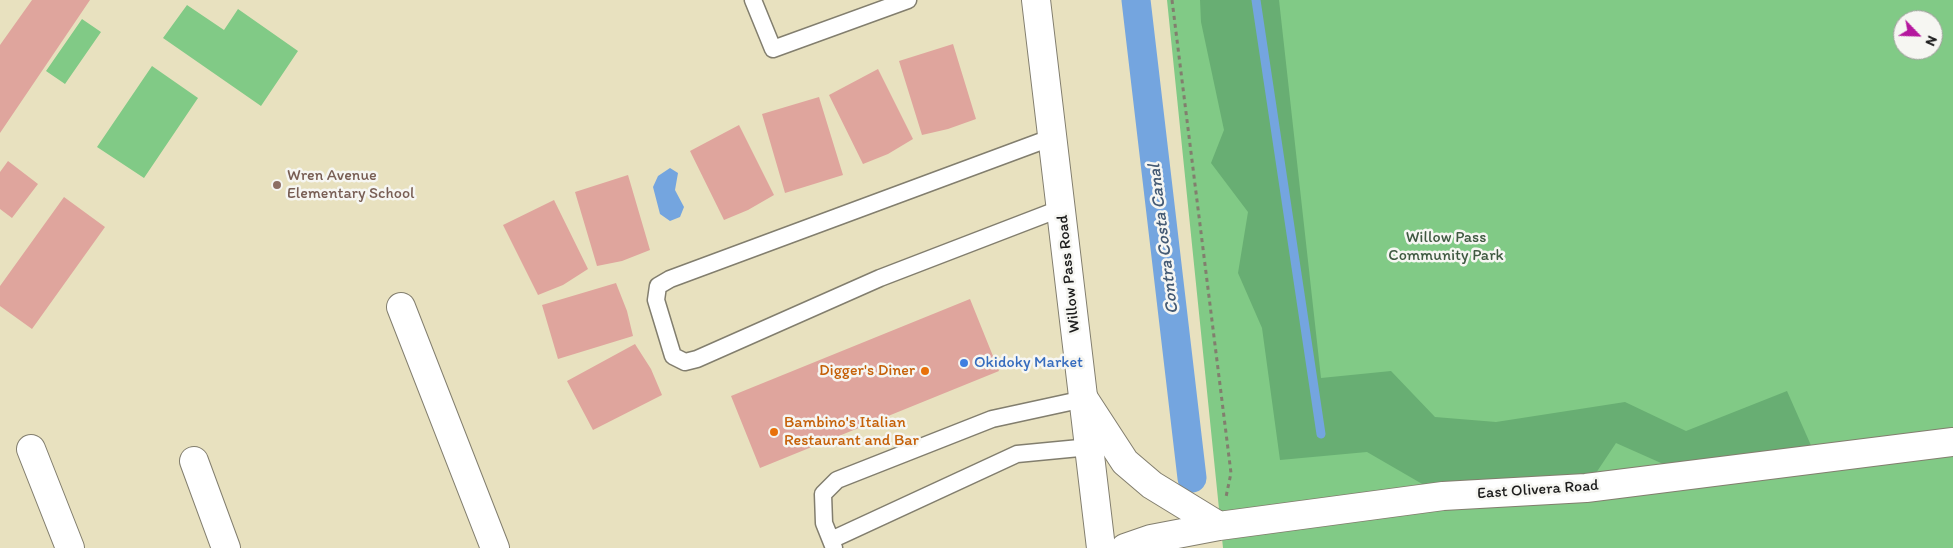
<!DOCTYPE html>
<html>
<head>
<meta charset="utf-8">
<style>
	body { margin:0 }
	#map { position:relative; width:1953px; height:548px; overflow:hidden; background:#e8e1bf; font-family:Itim,sans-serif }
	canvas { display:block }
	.north { position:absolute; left:1893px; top:10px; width:50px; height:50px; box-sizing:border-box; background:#f6f6f2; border:1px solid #9f9f9c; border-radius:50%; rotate:114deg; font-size:14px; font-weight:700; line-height:20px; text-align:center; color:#1c1c1c }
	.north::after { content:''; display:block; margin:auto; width:18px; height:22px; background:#b5179e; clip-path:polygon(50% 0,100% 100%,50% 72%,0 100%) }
</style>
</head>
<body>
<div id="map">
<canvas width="1953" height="548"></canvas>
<div class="north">N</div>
</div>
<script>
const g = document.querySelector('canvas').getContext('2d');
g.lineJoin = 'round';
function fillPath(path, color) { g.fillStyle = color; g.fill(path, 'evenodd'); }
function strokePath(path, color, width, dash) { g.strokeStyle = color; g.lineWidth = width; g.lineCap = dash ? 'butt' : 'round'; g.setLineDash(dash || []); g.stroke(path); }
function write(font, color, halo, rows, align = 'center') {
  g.font = font + ' Itim,sans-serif'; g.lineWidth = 5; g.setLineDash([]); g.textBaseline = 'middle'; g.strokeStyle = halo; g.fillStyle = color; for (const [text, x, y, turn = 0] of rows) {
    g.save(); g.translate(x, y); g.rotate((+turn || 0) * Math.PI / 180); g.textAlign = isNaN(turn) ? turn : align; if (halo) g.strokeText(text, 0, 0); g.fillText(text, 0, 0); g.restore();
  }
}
const green = new Path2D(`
	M 1167,0 L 1953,0 L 1953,548 L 1223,548 ZM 1903,20 L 1933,20 L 1933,50 L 1903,50 Z
	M 187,5 L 224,30 L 238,9 L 298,51 L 261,106 L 163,38 Z
	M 82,19 L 101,32 L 65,84 L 46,71 Z
	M 152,66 L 198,98 L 144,178 L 97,147 Z`);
const forest = new Path2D(`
	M 1200,0 L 1279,0 L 1321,378 L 1391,371 L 1435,417 L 1496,422 L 1625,402 L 1686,431 L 1787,391 L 1817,459 L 1688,475 L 1616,443 L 1586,488 L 1443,496 L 1367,452 L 1280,460 L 1262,328 L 1238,273 L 1248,212 L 1211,163 L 1224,130 L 1201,22 Z`);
const water = new Path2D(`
	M 670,168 L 678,173 L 675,190 L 684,207 L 680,217 L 670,221 L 660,214 L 653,187 L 658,176 Z`);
const stream = new Path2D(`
	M 1256,0 L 1321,434`);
const canal = new Path2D(`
	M 1136,0 L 1192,478`);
const building = new Path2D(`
	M 32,0 L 90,0 L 0,133 L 0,45 Z
	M 953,44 L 976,119 L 948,129 L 922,135 L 899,61 Z
	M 878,69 L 913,139 L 888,154 L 863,164 L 829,95 Z
	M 819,97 L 843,175 L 785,193 L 762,114 Z
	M 739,125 L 774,195 L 748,210 L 724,220 L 690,151 Z
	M 8,161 L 38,184 L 12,218 L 0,209 L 0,172 Z
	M 628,175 L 650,250 L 622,261 L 597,266 L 575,192 Z
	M 64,197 L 105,227 L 32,329 L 0,306 L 0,286 Z
	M 554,200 L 588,269 L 563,285 L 538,295 L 503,225 Z
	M 616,283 L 627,311 L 633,336 L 558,359 L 542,305 Z
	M 970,299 L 999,371 L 760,468 L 731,396 Z
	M 635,344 L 651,369 L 662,395 L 593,430 L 567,381 Z`);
const path = new Path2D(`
	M 1172,0 L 1231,473 L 1226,497`);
const service = new Path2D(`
	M 753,0 L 773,49 L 908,0
	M 1053,137 L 670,279 L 658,286 L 656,300 L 673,356 L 685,362 L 697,359 L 880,278 L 1062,208
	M 831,540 L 1017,454 L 1090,447
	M 834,548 L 824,523 L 823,494 L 837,480 L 992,419 L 1084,399`);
const minor = new Path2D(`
	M 401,307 L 495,548
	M 31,449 L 70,548
	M 194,461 L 226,548`);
const tertiary = new Path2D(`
	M 1084,399 L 1125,462 L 1152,485 L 1219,526
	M 1125,548 L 1151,539 L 1219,526 L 1443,496 L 1586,488 L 1953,442`);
const secondary = new Path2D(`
	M 1036,0 L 1101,548`);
const markers = [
	[277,185,5,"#8d6e63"],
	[964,363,5,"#3f7fe0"],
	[925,371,5,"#e8710a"],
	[774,432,5,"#e8710a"]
];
const educationNames = [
	["Wren Avenue",287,176],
	["Elementary School",287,194]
];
const parkNames = [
	["Willow Pass",1446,238],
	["Community Park",1446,256]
];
const streetNames = [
	["Willow Pass Road",1069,274,-96],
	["East Olivera Road",1538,490,-4]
];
const shopNames = [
	["Okidoky Market",974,363]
];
const foodNames = [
	["Digger's Diner",915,371],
	["Bambino's Italian",784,423,"left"],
	["Restaurant and Bar",784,441,"left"]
];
const waterNames = [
	["Contra Costa Canal",1164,239,-97]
];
fillPath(green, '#81ca86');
fillPath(forest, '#68ae73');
fillPath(water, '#74a5df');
strokePath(stream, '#74a5df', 9);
strokePath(canal, '#74a5df', 29);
fillPath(building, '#dfa59d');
strokePath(service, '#827e6e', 19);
strokePath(minor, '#827e6e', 30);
strokePath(tertiary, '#827e6e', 30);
strokePath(secondary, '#827e6e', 30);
strokePath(path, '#827e6e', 3, [4, 4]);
strokePath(service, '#fff', 16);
strokePath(minor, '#fff', 28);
strokePath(tertiary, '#fff', 28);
strokePath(secondary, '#fff', 28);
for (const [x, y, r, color] of markers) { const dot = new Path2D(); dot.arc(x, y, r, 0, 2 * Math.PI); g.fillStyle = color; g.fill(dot); strokePath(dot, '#f6f6f2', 2); }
write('16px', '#785e54', '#f6f6f2', educationNames, 'left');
write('16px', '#3f5941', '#f6f6f2', parkNames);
write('16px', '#1c1c1c', '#f6f6f2', streetNames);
write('16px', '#366cbe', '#f6f6f2', shopNames, 'left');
write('16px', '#c56008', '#f6f6f2', foodNames, 'right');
write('italic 18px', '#445a74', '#f6f6f2', waterNames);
</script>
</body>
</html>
